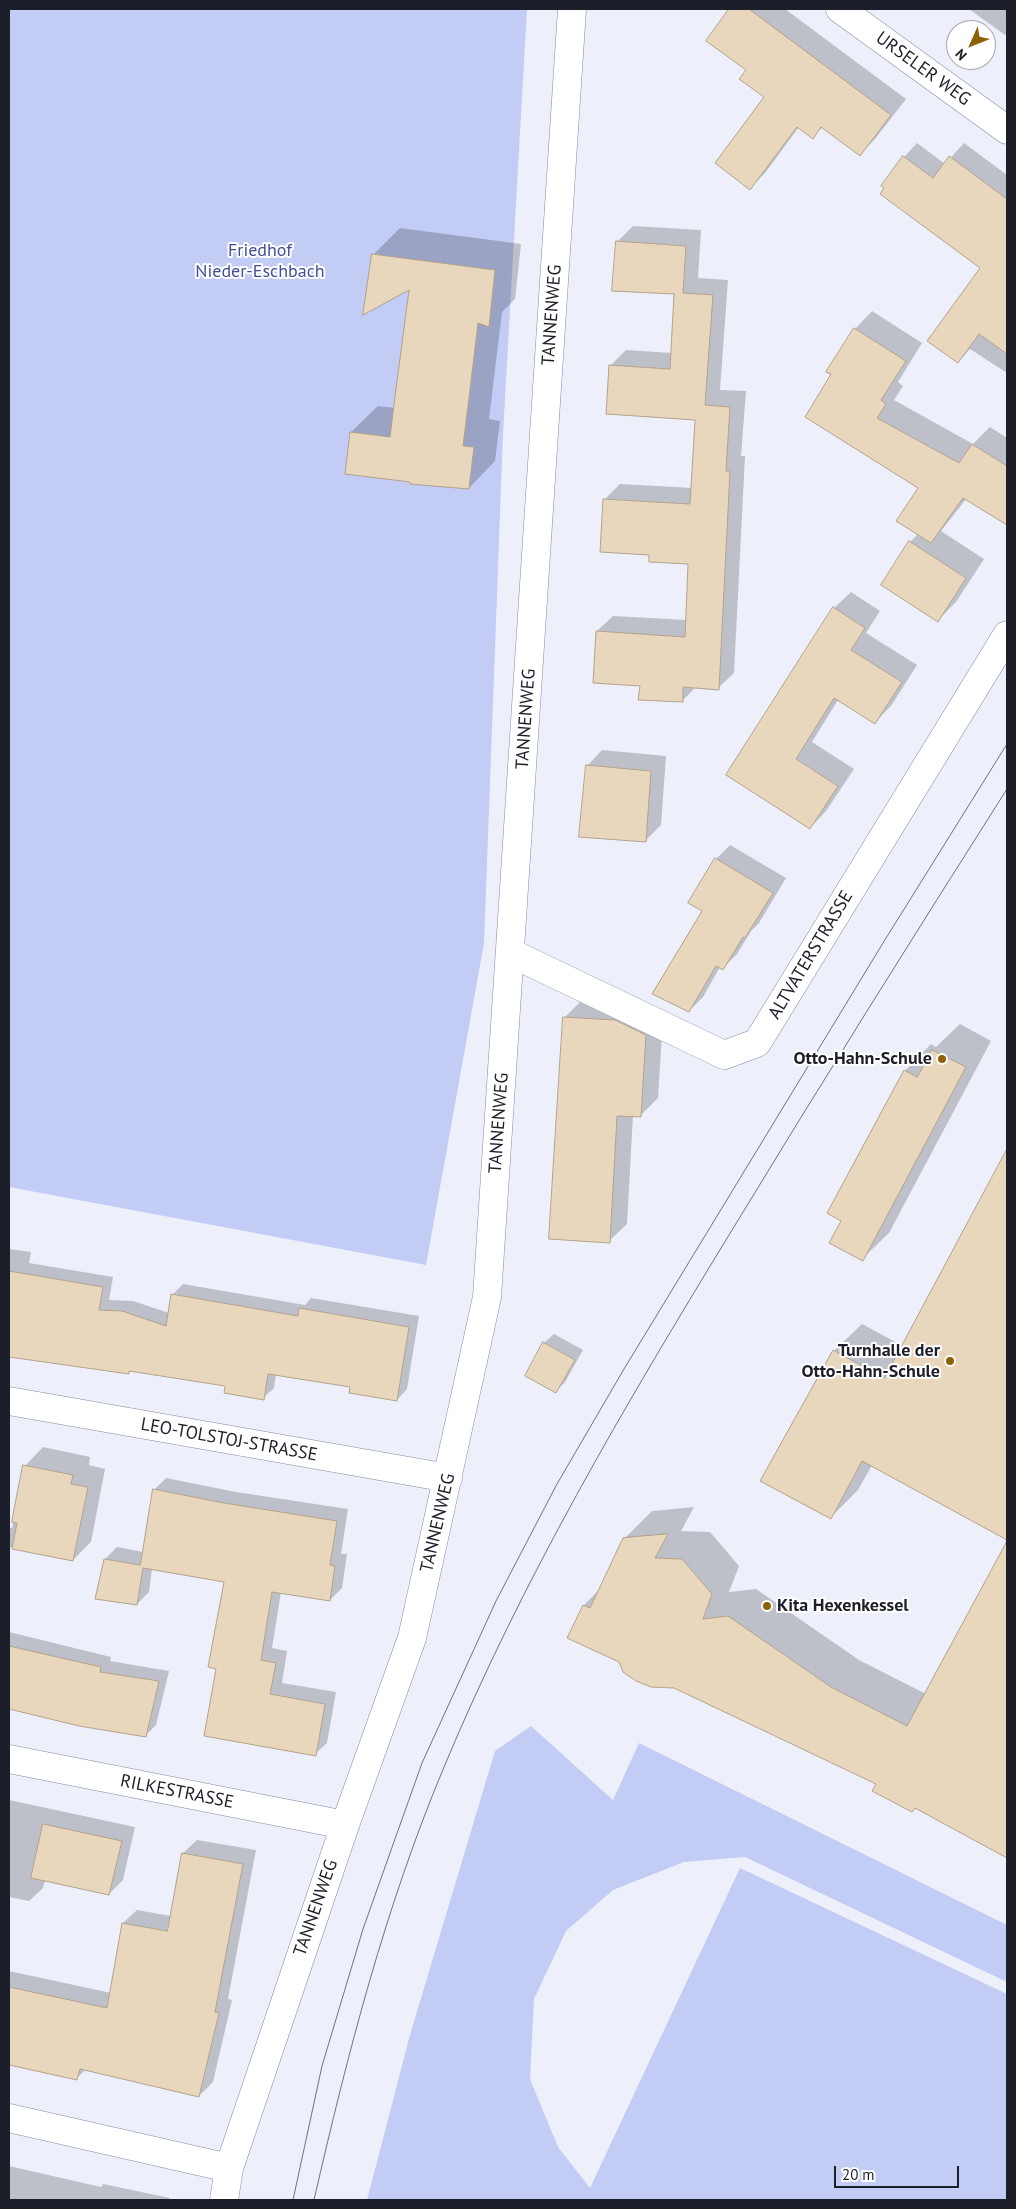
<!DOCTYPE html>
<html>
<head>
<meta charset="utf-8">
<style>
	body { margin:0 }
	#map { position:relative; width:1016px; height:2209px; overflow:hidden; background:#edf0fb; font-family:"PT Sans",sans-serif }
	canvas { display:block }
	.frame { position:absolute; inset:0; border:10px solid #1c1f29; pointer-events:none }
	.north { position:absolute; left:946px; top:20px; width:50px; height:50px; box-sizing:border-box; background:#fff; border:1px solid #a4a5a9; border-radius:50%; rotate:226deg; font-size:14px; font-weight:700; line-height:20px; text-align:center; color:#1c1f29 }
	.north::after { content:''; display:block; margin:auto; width:18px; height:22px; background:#8d6206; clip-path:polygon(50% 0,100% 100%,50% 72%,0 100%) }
	.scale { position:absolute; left:834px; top:2166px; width:125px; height:22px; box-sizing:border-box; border:2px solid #1c1f29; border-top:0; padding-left:6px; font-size:15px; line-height:18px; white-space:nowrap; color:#1c1f29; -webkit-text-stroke:4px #fff; paint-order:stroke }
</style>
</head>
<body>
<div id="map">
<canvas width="1016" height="2209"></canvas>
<div class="frame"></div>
<div class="north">N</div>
<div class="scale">20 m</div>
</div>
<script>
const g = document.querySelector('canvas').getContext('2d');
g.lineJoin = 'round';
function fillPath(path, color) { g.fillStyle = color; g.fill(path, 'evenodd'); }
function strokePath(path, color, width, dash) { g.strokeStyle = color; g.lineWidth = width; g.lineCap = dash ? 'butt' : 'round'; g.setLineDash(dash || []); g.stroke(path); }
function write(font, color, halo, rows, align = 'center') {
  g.font = font + ' "PT Sans",sans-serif'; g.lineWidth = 4; g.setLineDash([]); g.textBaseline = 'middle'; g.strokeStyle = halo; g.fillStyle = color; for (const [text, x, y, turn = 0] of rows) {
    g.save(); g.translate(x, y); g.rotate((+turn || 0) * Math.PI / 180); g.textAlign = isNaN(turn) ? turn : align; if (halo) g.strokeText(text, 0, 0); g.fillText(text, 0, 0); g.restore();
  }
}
const green = new Path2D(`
	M 9,9 L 527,9 L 503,433 L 484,943 L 426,1265 L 9,1187 Z
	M 531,1726 L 613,1800 L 639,1743 L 1007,1925 L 1007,1982 L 745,1857 L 684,1862 L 613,1890 L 566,1931 L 534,1999 L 530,2079 L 558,2147 L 590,2188 L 740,1868 L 1007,1994 L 1007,2200 L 367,2200 L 410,2035 L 495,1751 Z`);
const shadow = new Path2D(`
	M 731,9 L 785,9 L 906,99 L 875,139 L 860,154 L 823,127 L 812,137 L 799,127 L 765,173 L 750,188 L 766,96 L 747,70 L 708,40 Z
	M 969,9 L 1007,9 L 1007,32 L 1005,35 Z
	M 917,143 L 945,164 L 964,143 L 1007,175 L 1007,373 L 970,349 L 958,362 L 982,268 L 904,157 Z
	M 633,226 L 701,230 L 698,278 L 728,280 L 720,390 L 746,391 L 741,456 L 745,456 L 734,673 L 718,688 L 696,687 L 682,701 L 641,685 L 597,631 L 613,616 L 687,620 L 690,562 L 650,554 L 604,500 L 620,484 L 693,488 L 697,419 L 610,366 L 626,350 L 672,353 L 676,293 L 617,242 Z
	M 400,228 L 521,244 L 515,299 L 502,312 L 489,419 L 500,421 L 495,461 L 469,488 L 351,432 L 378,406 L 395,408 L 410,287 L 365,313 L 374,254 Z
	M 872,311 L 922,343 L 898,382 L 903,386 L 894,400 L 973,444 L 990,427 L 1007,438 L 1007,513 L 1001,520 L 967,498 L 941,531 L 984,559 L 956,602 L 938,620 L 910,542 L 918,534 L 919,487 L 833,374 L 855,329 Z
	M 851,592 L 880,611 L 866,633 L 917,665 L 891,706 L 875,722 L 838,700 L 812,742 L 854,769 L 826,811 L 810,828 L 728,775 L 834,608 Z
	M 602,750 L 666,756 L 661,825 L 645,841 L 587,766 Z
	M 730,845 L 786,878 L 759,923 L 751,931 L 737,954 L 723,968 L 720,967 L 703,997 L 689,1011 L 704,911 L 690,902 L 716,859 Z
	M 582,1000 L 663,1018 L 658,1098 L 640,1116 L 633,1115 L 627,1224 L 609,1241 L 565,1017 Z
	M 960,1024 L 991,1041 L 889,1233 L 862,1259 L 843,1220 L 905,1071 L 931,1044 L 936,1047 Z
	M 1007,1164 L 1007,1538 L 872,1465 L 858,1490 L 830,1518 L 834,1351 L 862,1324 L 903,1346 L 993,1178 Z
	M 9,1249 L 31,1252 L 29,1263 L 113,1277 L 109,1300 L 133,1301 L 169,1313 L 172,1295 L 183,1284 L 305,1305 L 311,1298 L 419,1316 L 407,1389 L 397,1400 L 351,1386 L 276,1374 L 274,1388 L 263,1398 L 226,1385 L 130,1370 L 128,1372 L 9,1352 Z
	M 554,1334 L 583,1350 L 565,1382 L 556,1391 L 544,1343 Z
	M 43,1447 L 90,1457 L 89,1465 L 105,1469 L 91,1542 L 73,1560 L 10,1547 L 9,1552 L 9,1528 L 12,1528 L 25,1466 Z
	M 166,1478 L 236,1492 L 348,1509 L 341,1554 L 347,1554 L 342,1588 L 330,1600 L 281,1592 L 272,1648 L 287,1651 L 282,1683 L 336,1692 L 327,1743 L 315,1754 L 218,1668 L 226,1580 L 152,1569 L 149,1592 L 137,1604 L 97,1598 L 105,1559 L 117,1547 L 143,1552 L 154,1490 Z
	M 694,1507 L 681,1531 L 710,1532 L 739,1566 L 729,1592 L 756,1589 L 859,1660 L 926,1694 L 1007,1543 L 1007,1856 L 916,1807 L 912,1811 L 878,1783 L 569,1638 L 584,1605 L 601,1588 L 624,1539 L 652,1511 Z
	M 9,1632 L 111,1657 L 110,1661 L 169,1671 L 156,1725 L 145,1736 L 79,1725 L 9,1708 Z
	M 9,1800 L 135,1827 L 123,1880 L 109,1894 L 45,1880 L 43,1888 L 29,1901 L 9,1897 Z
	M 197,1840 L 256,1850 L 228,1999 L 232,2000 L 213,2082 L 199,2096 L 86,2069 L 77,2078 L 9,2063 L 9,1971 L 111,1993 L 123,1923 L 137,1910 L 171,1916 L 183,1853 Z
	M 9,2166 L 101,2187 L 103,2184 L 170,2198 L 169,2200 L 9,2200 Z`);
const building = new Path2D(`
	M 729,9 L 749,9 L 891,115 L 860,156 L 821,127 L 813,139 L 797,127 L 750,190 L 715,163 L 764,97 L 739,79 L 746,70 L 706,41 Z
	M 903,156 L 933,178 L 949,156 L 1007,199 L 1007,354 L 979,334 L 958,363 L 927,341 L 980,268 L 880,194 L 884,188 L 881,186 Z
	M 616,241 L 686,246 L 683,293 L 713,295 L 705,405 L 730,407 L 726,471 L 730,471 L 719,690 L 683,687 L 683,702 L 638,700 L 640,686 L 593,683 L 596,631 L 685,637 L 688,564 L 649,562 L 649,555 L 600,552 L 603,499 L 690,504 L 695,420 L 606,414 L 609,365 L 670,369 L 674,294 L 612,291 Z
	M 372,254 L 495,270 L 489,327 L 478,323 L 469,398 L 463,446 L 474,447 L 469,489 L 410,484 L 410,482 L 345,474 L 350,432 L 390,437 L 396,389 L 409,290 L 363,315 Z
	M 854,328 L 906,361 L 881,400 L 886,404 L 877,418 L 959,463 L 972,444 L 1007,466 L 1007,525 L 963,498 L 931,543 L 896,521 L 918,488 L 805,417 L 831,374 L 826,372 Z
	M 909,541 L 966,578 L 938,622 L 881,585 Z
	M 833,607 L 865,628 L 851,650 L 902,682 L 875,724 L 834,698 L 796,759 L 838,786 L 810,829 L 726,775 Z
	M 586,765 L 651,771 L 646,842 L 579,837 Z
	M 715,858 L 773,893 L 745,938 L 743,937 L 723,970 L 716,966 L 689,1012 L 652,994 L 702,911 L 688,903 Z
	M 563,1017 L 615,1020 L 646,1035 L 641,1117 L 617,1116 L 610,1243 L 549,1239 Z
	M 932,1050 L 966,1067 L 863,1261 L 829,1243 L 841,1221 L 827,1213 L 904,1070 L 917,1077 Z
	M 1007,1149 L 1007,1540 L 862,1461 L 831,1519 L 760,1481 L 833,1350 L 884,1378 Z
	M 9,1271 L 103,1287 L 99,1310 L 122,1311 L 166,1326 L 171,1294 L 298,1316 L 299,1308 L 409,1327 L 397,1401 L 349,1393 L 350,1387 L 268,1374 L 264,1400 L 224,1393 L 225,1386 L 129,1371 L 129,1374 L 9,1357 Z
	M 543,1342 L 575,1360 L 556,1393 L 525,1376 Z
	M 23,1465 L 73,1475 L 71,1484 L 88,1487 L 73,1561 L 12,1549 L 17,1523 L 12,1522 Z
	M 153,1489 L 224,1503 L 337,1521 L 330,1565 L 335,1566 L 330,1601 L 272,1592 L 261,1660 L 276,1663 L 270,1694 L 325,1704 L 316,1756 L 204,1736 L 216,1669 L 208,1667 L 224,1582 L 143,1568 L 137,1605 L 95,1599 L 104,1559 L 140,1565 Z
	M 668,1534 L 655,1558 L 682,1559 L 712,1594 L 703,1619 L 728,1616 L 831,1687 L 907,1726 L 1007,1541 L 1007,1858 L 915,1808 L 912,1812 L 872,1791 L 876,1784 L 674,1688 L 651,1687 L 636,1681 L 623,1672 L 619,1662 L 567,1638 L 583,1605 L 590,1608 L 623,1538 Z
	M 9,1646 L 101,1667 L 100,1672 L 159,1681 L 146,1737 L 79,1726 L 9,1709 Z
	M 43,1824 L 122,1841 L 109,1895 L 31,1878 Z
	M 182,1853 L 243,1864 L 215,2012 L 219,2013 L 199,2097 L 80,2069 L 77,2080 L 9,2065 L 9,1987 L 107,2008 L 122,1923 L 167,1931 Z`);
const minor = new Path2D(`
	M 840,9 L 1007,130
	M 511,953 L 724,1055 L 757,1043 L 1007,635
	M 9,1401 L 448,1478
	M 9,1759 L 345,1825
	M 9,2118 L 229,2168
	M 224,2200 L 229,2168 L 345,1825 L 412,1638 L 487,1297 L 572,9`);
const tram = new Path2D(`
	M 293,2200 L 322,2066 L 363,1929 L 422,1763 L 496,1601 L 557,1484 L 624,1369 L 883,943 L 1007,744
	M 314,2200 C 348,2052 385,1908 444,1767 C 522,1580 624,1407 729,1235 C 820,1085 913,937 1007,789`);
const markers = [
	[942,1059,5,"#8d6206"],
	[950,1361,5,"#8d6206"],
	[767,1606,5,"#8d6206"]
];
const streetNames = [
	["URSELER WEG",923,69,36],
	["TANNENWEG",552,315,-86],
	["TANNENWEG",526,719,-86],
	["ALTVATERSTRASSE",811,955,-59],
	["TANNENWEG",499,1123,-86],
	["LEO-TOLSTOJ-STRASSE",229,1440,10],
	["TANNENWEG",438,1523,-77],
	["RILKESTRASSE",177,1792,11],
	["TANNENWEG",316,1908,-71]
];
const parkNames = [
	["Friedhof",260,251],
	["Nieder-Eschbach",260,272]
];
const poiNames = [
	["Otto-Hahn-Schule",932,1059],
	["Turnhalle der",940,1351],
	["Otto-Hahn-Schule",940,1372],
	["Kita Hexenkessel",777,1606,"left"]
];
fillPath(green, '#c2ccf5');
fillPath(shadow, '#0003');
fillPath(building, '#e8d7bd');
strokePath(building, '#b3a28a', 1);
strokePath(minor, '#838aa4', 29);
strokePath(minor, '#fff', 28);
strokePath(tram, '#6f727c', 1);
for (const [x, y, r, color] of markers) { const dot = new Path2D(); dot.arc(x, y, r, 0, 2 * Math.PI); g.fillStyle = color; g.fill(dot); strokePath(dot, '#fff', 2); }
write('18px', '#1c1f29', '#fff', streetNames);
write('18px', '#424e95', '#fff', parkNames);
write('bold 18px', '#1c1f29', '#fff', poiNames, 'right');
</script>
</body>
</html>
